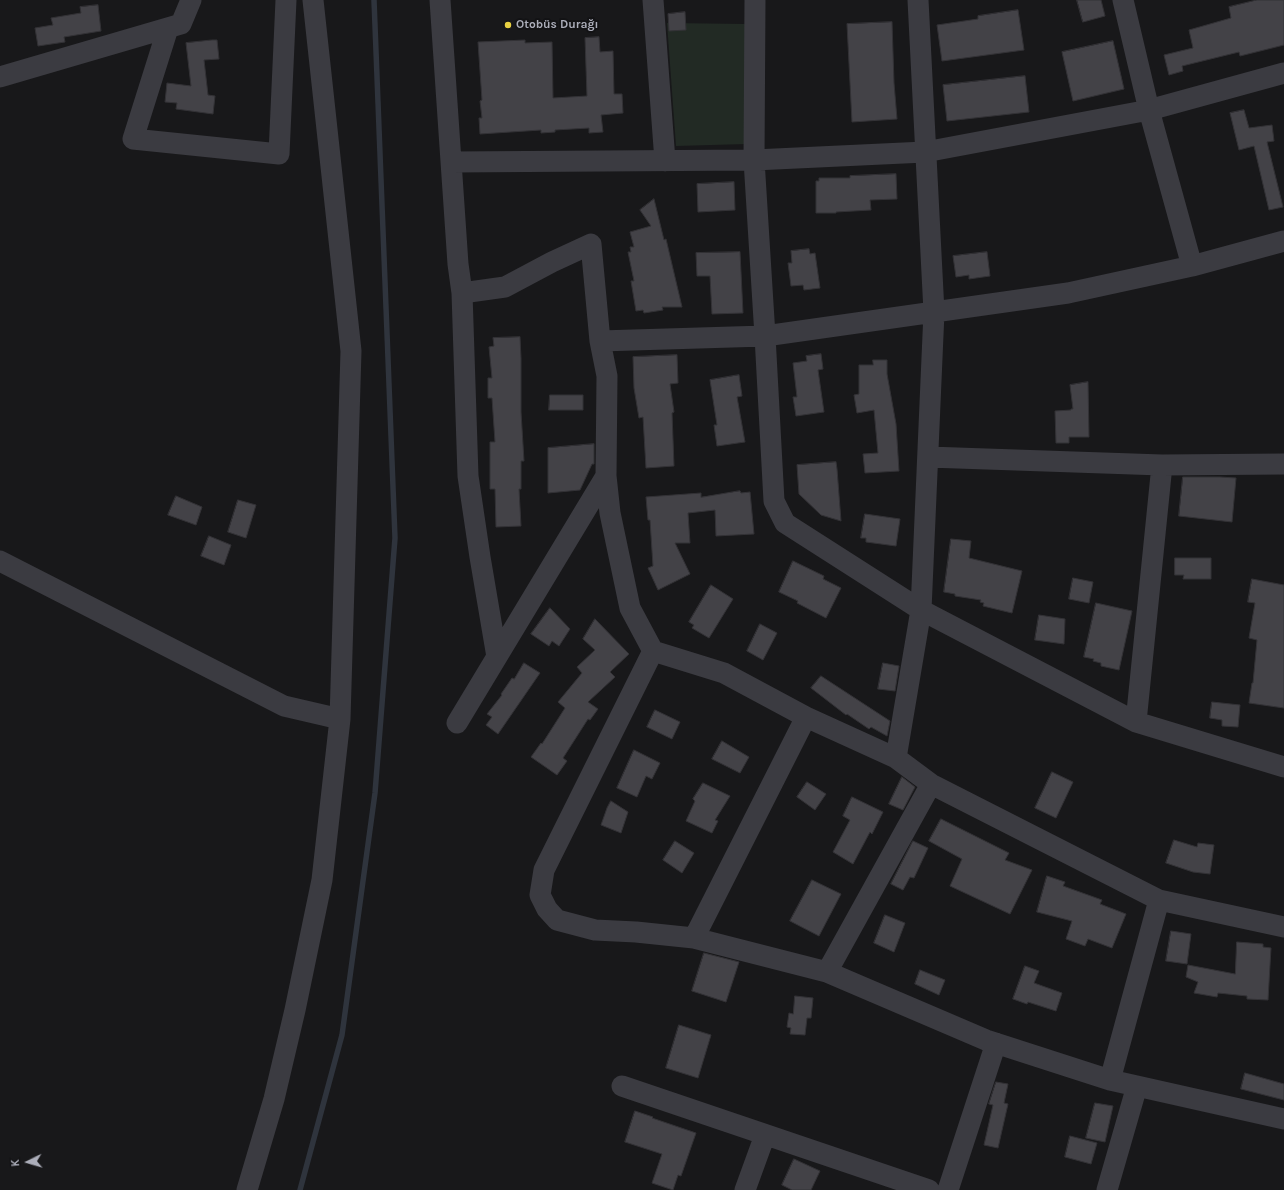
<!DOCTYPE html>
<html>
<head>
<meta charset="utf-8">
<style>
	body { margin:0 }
	#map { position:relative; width:1284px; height:1190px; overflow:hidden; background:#18181a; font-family:Karla,sans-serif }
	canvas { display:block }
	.north { position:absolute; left:8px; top:1142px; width:40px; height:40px; -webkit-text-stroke:3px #131315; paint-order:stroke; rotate:265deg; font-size:11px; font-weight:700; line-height:16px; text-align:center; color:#abadb9 }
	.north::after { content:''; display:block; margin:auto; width:14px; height:18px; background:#abadb9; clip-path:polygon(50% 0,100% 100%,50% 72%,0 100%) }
</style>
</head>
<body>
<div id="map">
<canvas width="1284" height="1190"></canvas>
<div class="north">K</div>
</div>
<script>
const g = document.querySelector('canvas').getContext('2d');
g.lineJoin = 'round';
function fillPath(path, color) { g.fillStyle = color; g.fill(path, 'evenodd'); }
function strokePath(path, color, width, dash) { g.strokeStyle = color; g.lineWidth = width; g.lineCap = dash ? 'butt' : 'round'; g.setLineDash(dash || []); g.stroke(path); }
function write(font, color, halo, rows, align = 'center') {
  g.font = font + ' Karla,sans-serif'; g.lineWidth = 4; g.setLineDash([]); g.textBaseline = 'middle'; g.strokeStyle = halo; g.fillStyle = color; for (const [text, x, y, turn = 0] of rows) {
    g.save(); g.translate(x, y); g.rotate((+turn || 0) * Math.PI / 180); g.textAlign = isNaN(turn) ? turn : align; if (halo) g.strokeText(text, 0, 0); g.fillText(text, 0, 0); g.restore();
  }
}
const green = new Path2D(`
	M 667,23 L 746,24 L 747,144 L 676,146 Z`);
const stream = new Path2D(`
	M 300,1190 L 342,1035 L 375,793 L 395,538 L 374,0`);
const building = new Path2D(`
	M 1077,0 L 1101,0 L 1105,16 L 1083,22 Z
	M 1257,0 L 1284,0 L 1284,45 L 1240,56 L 1239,52 L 1182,66 L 1183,71 L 1169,75 L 1164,55 L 1193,48 L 1189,30 L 1231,18 L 1229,7 Z
	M 98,5 L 101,31 L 64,37 L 65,42 L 38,46 L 35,28 L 53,25 L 51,18 L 81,13 L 80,7 Z
	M 1018,10 L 1024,50 L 942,61 L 937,25 L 978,19 L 978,16 Z
	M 685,12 L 686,30 L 669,31 L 668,14 Z
	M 892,22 L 894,83 L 897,119 L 852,122 L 847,24 Z
	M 599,37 L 600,52 L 613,51 L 614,94 L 622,94 L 623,113 L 601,115 L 603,132 L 589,133 L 589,128 L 555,130 L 555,132 L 541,133 L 541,130 L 480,134 L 479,118 L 482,118 L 480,101 L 482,100 L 478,42 L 525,40 L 525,43 L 552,42 L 553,98 L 587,96 L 585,38 Z
	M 212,40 L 217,40 L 219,59 L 204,60 L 208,95 L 215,96 L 213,114 L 176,109 L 177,103 L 165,102 L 167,83 L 191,86 L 186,43 Z
	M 1113,41 L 1124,89 L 1073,101 L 1062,52 Z
	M 1025,76 L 1029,112 L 947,121 L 943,85 Z
	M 1244,110 L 1249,128 L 1272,125 L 1274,141 L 1267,142 L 1283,207 L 1269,210 L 1254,146 L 1239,150 L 1230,113 Z
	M 896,174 L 897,199 L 870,200 L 871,210 L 836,212 L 836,213 L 816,213 L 816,181 L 819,181 L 819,178 L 850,178 L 850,176 Z
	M 734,182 L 735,210 L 698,212 L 697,184 Z
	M 654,199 L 664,240 L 666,239 L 682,307 L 662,307 L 663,310 L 644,313 L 643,310 L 636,311 L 631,281 L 634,281 L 628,252 L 631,252 L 630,247 L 634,247 L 630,232 L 651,226 L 640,210 Z
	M 809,249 L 810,254 L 815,253 L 820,288 L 804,290 L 803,285 L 791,286 L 788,263 L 792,263 L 791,251 Z
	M 740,252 L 743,313 L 712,314 L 710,276 L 697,276 L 696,253 Z
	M 987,252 L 990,276 L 969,279 L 969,275 L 956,277 L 953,256 Z
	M 520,337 L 521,358 L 521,412 L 524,461 L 521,461 L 521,489 L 519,489 L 521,526 L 496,527 L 495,489 L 490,489 L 490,442 L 495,442 L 492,398 L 488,398 L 488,378 L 492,378 L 489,347 L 494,346 L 493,338 Z
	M 821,354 L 823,369 L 818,370 L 824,412 L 796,416 L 793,397 L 797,397 L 793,363 L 807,361 L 806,356 Z
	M 677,355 L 678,383 L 670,384 L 674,412 L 672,413 L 674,466 L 646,468 L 643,417 L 639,418 L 634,388 L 633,357 Z
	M 873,360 L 887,360 L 887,374 L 896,424 L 899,471 L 865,473 L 863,454 L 878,453 L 874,410 L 857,413 L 854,395 L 859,394 L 859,365 L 873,365 Z
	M 739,375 L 742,396 L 737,397 L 745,442 L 717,446 L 714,425 L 717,425 L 710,380 Z
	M 1088,382 L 1089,437 L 1069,437 L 1069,443 L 1056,443 L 1055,411 L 1071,410 L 1071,409 L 1073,409 L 1070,385 Z
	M 550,395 L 583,395 L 583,410 L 549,410 Z
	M 594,444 L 594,464 L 592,464 L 580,490 L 548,493 L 548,448 Z
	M 836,462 L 837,469 L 841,521 L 821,515 L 799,494 L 797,465 Z
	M 1183,477 L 1220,477 L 1236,478 L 1232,522 L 1179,516 Z
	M 740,491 L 741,493 L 750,492 L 754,534 L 716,536 L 715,510 L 688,513 L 690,543 L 675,543 L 690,574 L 658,590 L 648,568 L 653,566 L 650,520 L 648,520 L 646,497 L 701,493 L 701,497 Z
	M 176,496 L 202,507 L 196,525 L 168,515 Z
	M 238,500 L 256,505 L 246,538 L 228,532 Z
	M 865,514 L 900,519 L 896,546 L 866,542 L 866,538 L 861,538 Z
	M 209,536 L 231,545 L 224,565 L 201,556 Z
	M 951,539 L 971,541 L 969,558 L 1022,571 L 1012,613 L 983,606 L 984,603 L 980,602 L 981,600 L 955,596 L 955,594 L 944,592 Z
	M 1175,558 L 1211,558 L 1211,579 L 1183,579 L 1184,575 L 1175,575 Z
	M 793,561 L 824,576 L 823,579 L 841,588 L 826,618 L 797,603 L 798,601 L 779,592 Z
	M 1073,578 L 1093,582 L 1089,603 L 1069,599 Z
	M 1252,579 L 1284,585 L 1284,708 L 1249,703 L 1252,683 L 1253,683 L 1257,640 L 1249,638 L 1255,603 L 1248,602 Z
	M 711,585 L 733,599 L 709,638 L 692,628 L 694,625 L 689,622 Z
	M 1096,603 L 1132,611 L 1119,670 L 1101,666 L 1101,663 L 1093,661 L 1094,659 L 1084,657 Z
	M 550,608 L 570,629 L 559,646 L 552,641 L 549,646 L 531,634 Z
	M 1039,615 L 1065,619 L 1064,644 L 1035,640 Z
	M 595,619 L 629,654 L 610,672 L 615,677 L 588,702 L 598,709 L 590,720 L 588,719 L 563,758 L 567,761 L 557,775 L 531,757 L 541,743 L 542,744 L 565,708 L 558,702 L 582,673 L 577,667 L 595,650 L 583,639 Z
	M 760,624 L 777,633 L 763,660 L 747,651 Z
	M 524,663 L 540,673 L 498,734 L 486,725 L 492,717 L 487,714 L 502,695 L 501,694 L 512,678 L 514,679 Z
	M 883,663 L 899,666 L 895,691 L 878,689 Z
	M 821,676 L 890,721 L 887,736 L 871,727 L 869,729 L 847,714 L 846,715 L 811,688 Z
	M 1212,702 L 1240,705 L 1238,727 L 1222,726 L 1222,720 L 1210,718 Z
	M 655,710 L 680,722 L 672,739 L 647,727 Z
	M 722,741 L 749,757 L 740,773 L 712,759 Z
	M 634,750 L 660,763 L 652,779 L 646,776 L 637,797 L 617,788 Z
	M 1052,772 L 1073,782 L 1056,818 L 1035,808 Z
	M 902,777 L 915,787 L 903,810 L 889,804 Z
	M 807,782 L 826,794 L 815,810 L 797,797 Z
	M 703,783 L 730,796 L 715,820 L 718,821 L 712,833 L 686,821 L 695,801 L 693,799 Z
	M 852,797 L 883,812 L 872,834 L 870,832 L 853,864 L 833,852 L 850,820 L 843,816 Z
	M 611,801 L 628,812 L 621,833 L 601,825 L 607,808 Z
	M 941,819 L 1009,853 L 1005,860 L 1032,870 L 1010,914 L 950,886 L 962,859 L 929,841 Z
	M 1174,840 L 1197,847 L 1198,843 L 1214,845 L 1210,874 L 1193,872 L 1166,863 Z
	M 675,841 L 694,853 L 682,873 L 663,860 Z
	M 913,841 L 928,848 L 914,878 L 910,877 L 903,890 L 891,884 Z
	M 1047,876 L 1065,882 L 1063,886 L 1102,900 L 1100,904 L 1126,914 L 1112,948 L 1088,939 L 1085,946 L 1066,939 L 1072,921 L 1037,912 Z
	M 812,880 L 841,894 L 819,936 L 790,921 Z
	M 885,915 L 905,923 L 894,952 L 874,943 Z
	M 1171,931 L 1191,934 L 1187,964 L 1166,961 Z
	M 1237,942 L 1263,944 L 1263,947 L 1271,948 L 1268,1000 L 1247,999 L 1247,996 L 1218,993 L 1217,997 L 1194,993 L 1198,982 L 1186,977 L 1188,965 L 1235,974 Z
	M 704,953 L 739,962 L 726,1002 L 692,991 Z
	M 1025,966 L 1039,971 L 1034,983 L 1062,993 L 1056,1011 L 1028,1002 L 1027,1004 L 1013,999 Z
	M 920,970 L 945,980 L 939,995 L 915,984 Z
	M 795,996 L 813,998 L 811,1018 L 807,1018 L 805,1035 L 790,1034 L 791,1028 L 787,1027 L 789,1013 L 793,1014 Z
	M 679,1025 L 711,1035 L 698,1078 L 666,1068 Z
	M 1245,1073 L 1284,1084 L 1284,1100 L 1241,1089 Z
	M 996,1082 L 1008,1084 L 1004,1103 L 1008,1104 L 998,1148 L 984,1145 L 993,1105 L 989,1104 Z
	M 1095,1103 L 1113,1106 L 1105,1142 L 1086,1138 Z
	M 635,1111 L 653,1117 L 652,1118 L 696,1133 L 681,1176 L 678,1175 L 673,1190 L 652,1183 L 662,1154 L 625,1142 Z
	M 1070,1136 L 1097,1143 L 1091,1164 L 1065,1157 Z
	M 794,1159 L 820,1171 L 811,1190 L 792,1190 L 782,1185 Z`);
const street = new Path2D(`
	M 440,0 L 458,264 L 462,293 L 468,476 L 480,557 L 497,657
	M 653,0 L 665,161
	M 755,0 L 754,160 L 765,336 L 774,501 L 785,523 L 921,610 L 1136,722 L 1284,767
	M 1123,0 L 1149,110 L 1192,266
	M 168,28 L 133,139 L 279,154 L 286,0
	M 0,77 L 181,24 L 191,0
	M 451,162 L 754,160 L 925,152 L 1149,110 L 1284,73
	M 462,293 L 505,287 L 552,262 L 591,244 L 600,341 L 607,376 L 606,476 L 610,513 L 630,608 L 653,651 L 544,870 L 540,895 L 547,909 L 557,920 L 595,930 L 636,932 L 694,938 L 827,972 L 986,1040 L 1110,1080 L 1284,1119
	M 600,341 L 765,336 L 1068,293 L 1192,266 L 1284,241
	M 928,457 L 1162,465 L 1284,464
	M 0,561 L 284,706 L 340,719
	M 653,651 L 724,673 L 806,717 L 896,758 L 931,784 L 1159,900 L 1284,927
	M 1136,722 L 1162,465
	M 457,723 L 606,476
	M 896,758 L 921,610 L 934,312 L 918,0
	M 694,938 L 806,717
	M 827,972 L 931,784
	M 1110,1080 L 1159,900
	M 622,1086 L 929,1190
	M 247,1190 L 274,1099 L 295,1010 L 322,880 L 340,719 L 351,351 L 313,0
	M 745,1190 L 765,1135
	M 948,1190 L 996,1043
	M 1107,1190 L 1137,1086`);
const markers = [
	[508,25,4,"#e8d042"]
];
const poiNames = [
	["Otobüs Durağı",516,25]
];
fillPath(green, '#222a24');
strokePath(stream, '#2f343d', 5.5);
fillPath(building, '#434247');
strokePath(building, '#333236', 1);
strokePath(street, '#3b3b41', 21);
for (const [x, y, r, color] of markers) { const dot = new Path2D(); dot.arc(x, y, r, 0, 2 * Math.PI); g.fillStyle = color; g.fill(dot); strokePath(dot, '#131315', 1.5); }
write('bold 12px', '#abadb9', '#131315', poiNames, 'left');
</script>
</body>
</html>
